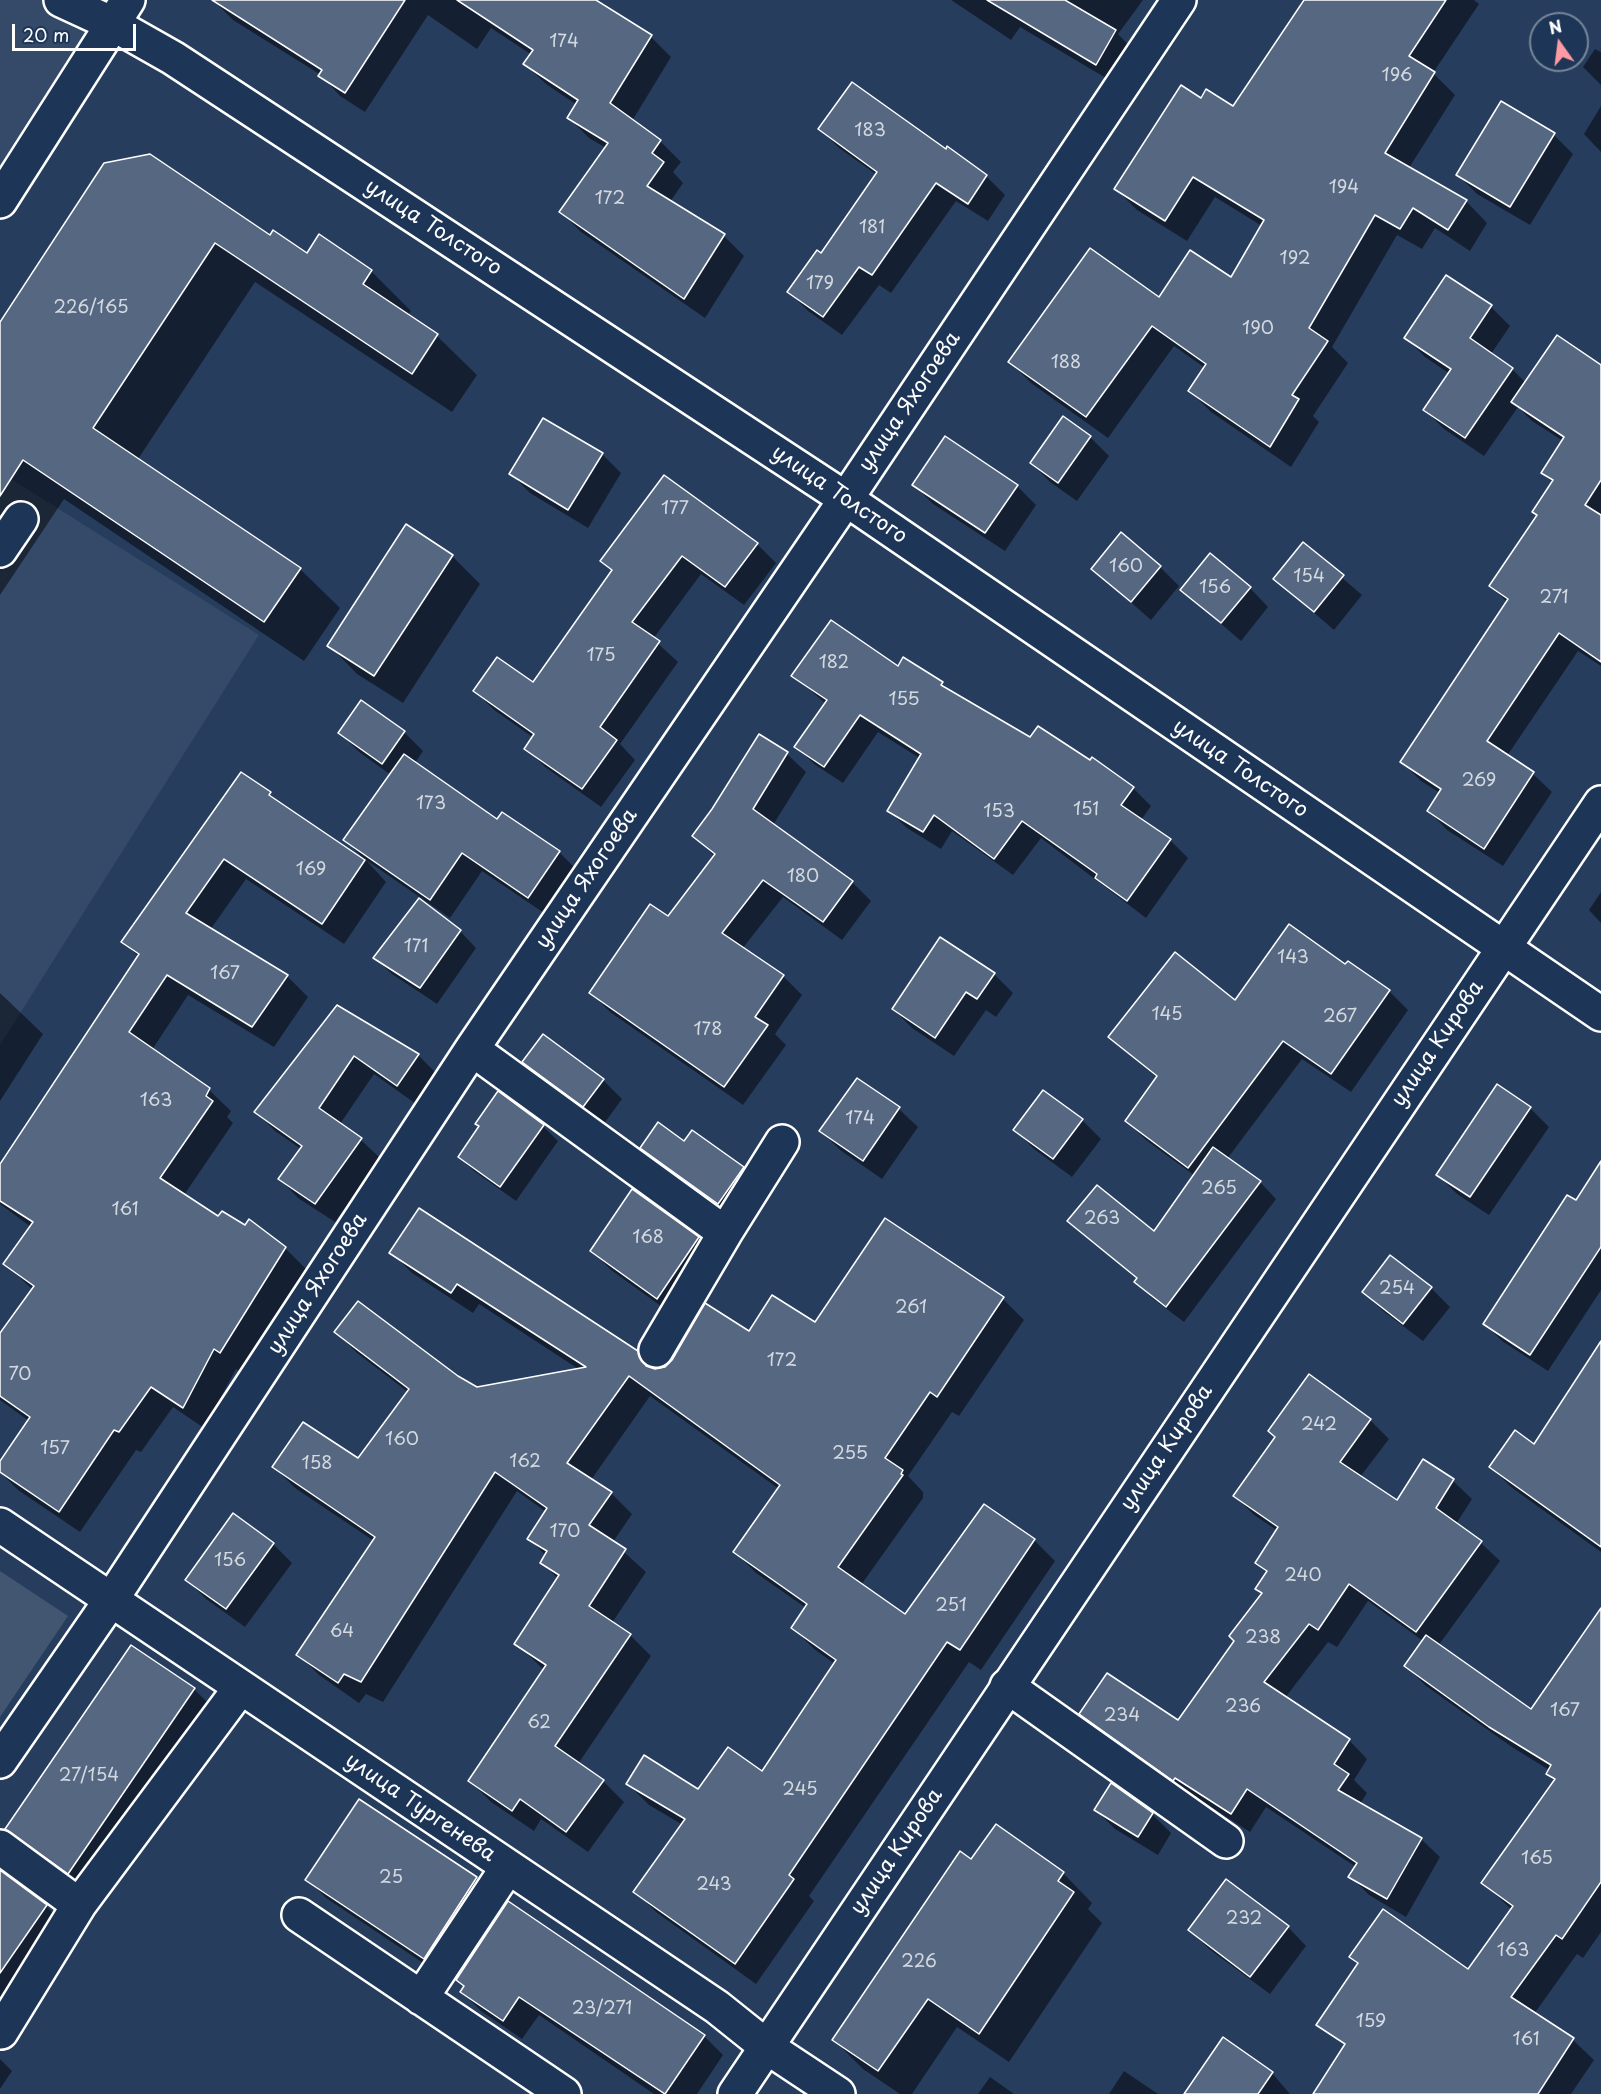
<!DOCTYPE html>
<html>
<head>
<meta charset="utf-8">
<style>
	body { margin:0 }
	#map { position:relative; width:1601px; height:2094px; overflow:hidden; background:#263d5e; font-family:"Playpen Sans",sans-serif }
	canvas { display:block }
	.north { position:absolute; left:1529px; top:12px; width:60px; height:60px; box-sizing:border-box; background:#1d3557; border:2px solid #77869a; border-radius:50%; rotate:346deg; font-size:16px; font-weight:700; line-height:24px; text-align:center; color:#fff }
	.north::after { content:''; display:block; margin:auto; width:21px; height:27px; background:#ff9aa2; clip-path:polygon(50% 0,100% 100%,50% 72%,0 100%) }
	.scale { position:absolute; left:12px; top:24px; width:124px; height:27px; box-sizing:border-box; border:3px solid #fff; border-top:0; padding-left:8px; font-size:18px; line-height:21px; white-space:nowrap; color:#fff; -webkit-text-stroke:4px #1d3557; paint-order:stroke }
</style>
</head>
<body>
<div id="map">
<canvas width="1601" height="2094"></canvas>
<div class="north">N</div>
<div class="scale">20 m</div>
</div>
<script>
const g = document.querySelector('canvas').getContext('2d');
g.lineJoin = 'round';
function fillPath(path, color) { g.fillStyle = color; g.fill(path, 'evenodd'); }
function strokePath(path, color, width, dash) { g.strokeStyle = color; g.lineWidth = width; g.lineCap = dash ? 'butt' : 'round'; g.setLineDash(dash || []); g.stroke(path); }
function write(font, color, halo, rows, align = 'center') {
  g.font = font + ' "Playpen Sans",sans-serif'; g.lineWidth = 4.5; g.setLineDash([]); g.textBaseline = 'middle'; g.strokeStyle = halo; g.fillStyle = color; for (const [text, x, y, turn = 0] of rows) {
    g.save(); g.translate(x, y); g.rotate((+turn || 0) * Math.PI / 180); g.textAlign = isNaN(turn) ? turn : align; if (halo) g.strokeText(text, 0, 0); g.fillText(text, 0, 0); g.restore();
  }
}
const built = new Path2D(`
	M 0,0 L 61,0 L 113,24 L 0,201 Z
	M 0,472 L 259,635 L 0,1045 Z`);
const green = new Path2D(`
	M 0,1571 L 68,1616 L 0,1717 Z`);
const shadow = new Path2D(`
	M 213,0 L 593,0 L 651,37 L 671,57 L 632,121 L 660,141 L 681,162 L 673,172 L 683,183 L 670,202 L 724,236 L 744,256 L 705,318 L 581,232 L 561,212 L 606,148 L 589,138 L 569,118 L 577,105 L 546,84 L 525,64 L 532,55 L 491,28 L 477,49 L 428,15 L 365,112 L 340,96 L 321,75 L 233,20 Z
	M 951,0 L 1143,0 L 1118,34 L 1135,52 L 1116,84 L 1020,27 L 1011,40 Z
	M 1306,0 L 1474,0 L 1479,4 L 1433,73 L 1455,95 L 1409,168 L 1466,201 L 1487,223 L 1470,251 L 1435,228 L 1422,249 L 1397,235 L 1332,347 L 1348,363 L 1313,416 L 1319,422 L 1291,467 L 1211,412 L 1190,391 L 1205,368 L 1174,346 L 1108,438 L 1031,383 L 1010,362 L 1160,299 L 1231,279 L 1262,226 L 1215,197 L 1187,241 L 1137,210 L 1116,189 L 1201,100 L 1234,108 Z
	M 1595,49 L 1601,52 L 1601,85 L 1583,67 Z
	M 1502,103 L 1554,135 L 1573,154 L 1530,225 L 1477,194 L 1458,175 Z
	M 1601,106 L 1601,152 L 1584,134 Z
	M 820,129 L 946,152 L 986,176 L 1005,195 L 988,221 L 956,201 L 891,293 L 879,285 L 842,335 L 808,311 L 789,292 L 822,255 L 877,175 L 839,148 Z
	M 105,164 L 307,255 L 319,236 L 371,271 L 411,311 L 407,316 L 437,336 L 477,375 L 452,412 L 255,282 L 138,459 L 300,569 L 340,608 L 304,661 L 64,499 L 0,595 L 0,323 Z
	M 1454,283 L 1491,307 L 1510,326 L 1491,354 L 1512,369 L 1526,383 L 1601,366 L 1601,666 L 1578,651 L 1507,756 L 1533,774 L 1552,792 L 1503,866 L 1447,830 L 1429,811 L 1440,793 L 1421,781 L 1402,762 L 1508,603 L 1491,586 L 1538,516 L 1553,483 L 1543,473 L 1563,441 L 1532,421 L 1518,407 L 1484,456 L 1444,429 L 1425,410 L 1450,374 L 1425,357 L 1406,338 Z
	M 1064,418 L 1090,437 L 1109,456 L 1077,501 L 1050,482 L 1031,463 Z
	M 602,454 L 621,473 L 588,528 L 530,493 L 511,474 Z
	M 914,485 L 1017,486 L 1036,505 L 1005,551 L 933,504 Z
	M 757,544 L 776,563 L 744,605 L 701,574 L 653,639 L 678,662 L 620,744 L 635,760 L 601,807 L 545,767 L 526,748 L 534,738 L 494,710 L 475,691 L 533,684 L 613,570 L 608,553 Z
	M 1303,544 L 1362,595 L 1334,630 L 1275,579 Z
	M 452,556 L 480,584 L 403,703 L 357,674 L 329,645 Z
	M 1160,567 L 1179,586 L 1151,620 L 1093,569 Z
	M 1250,588 L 1268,607 L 1241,641 L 1182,590 Z
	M 898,668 L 942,683 L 951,692 L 1030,739 L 1133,788 L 1151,806 L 1141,820 L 1170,840 L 1188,858 L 1146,918 L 1041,838 L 1013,875 L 952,831 L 941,849 L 907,828 L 889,811 L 921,759 L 878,732 L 843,783 L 814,764 L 796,746 L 826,704 L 793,675 Z
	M 362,702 L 404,732 L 423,751 L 415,763 L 498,821 L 503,814 L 559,852 L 578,871 L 547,915 L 482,871 L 450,918 L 366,860 L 386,882 L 344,944 L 246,879 L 210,930 L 287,976 L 308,997 L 274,1047 L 188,995 L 152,1050 L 209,1090 L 231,1111 L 227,1117 L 233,1123 L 184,1195 L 219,1218 L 285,1248 L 306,1269 L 242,1373 L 236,1369 L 204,1428 L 173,1407 L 141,1452 L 136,1450 L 80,1532 L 18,1490 L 0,1472 L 0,1464 L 29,1421 L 0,1400 L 0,1336 L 33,1290 L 5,1264 L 31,1227 L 0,1204 L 0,1167 L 139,957 L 123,942 L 241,774 L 270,794 L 283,807 L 364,859 L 345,840 L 391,775 L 359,752 L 340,733 Z
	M 759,736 L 787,754 L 806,772 L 773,825 L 852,882 L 871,901 L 842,940 L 783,897 L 742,949 L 783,976 L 802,995 L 775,1034 L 786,1045 L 743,1105 L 610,1012 L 591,993 L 668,918 L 715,857 L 694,836 L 713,810 Z
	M 1601,892 L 1601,923 L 1589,910 Z
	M 460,931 L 476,948 L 437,1004 L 392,974 L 375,958 Z
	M 1346,966 L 1389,991 L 1408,1010 L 1351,1092 L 1302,1059 L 1227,1159 L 1260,1182 L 1276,1199 L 1184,1322 L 1152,1298 L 1136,1281 L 1137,1279 L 1069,1221 L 1154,1233 L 1195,1176 L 1146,1140 L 1127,1121 L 1158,1079 L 1110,1037 L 1235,1002 Z
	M 994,974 L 1013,993 L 996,1017 L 986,1010 L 954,1056 L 912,1028 L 893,1009 Z
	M 0,993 L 43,1034 L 0,1101 Z
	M 338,1007 L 418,1055 L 437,1074 L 416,1104 L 374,1074 L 340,1124 L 361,1140 L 380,1158 L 335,1222 L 298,1198 L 280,1179 L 301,1149 L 275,1131 L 256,1112 Z
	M 524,1062 L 603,1080 L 622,1099 L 603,1125 L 543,1081 Z
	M 857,1080 L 899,1109 L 918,1127 L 882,1179 L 840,1150 L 821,1131 Z
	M 1530,1108 L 1549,1127 L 1489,1215 L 1457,1194 L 1438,1175 Z
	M 1082,1120 L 1101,1139 L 1072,1177 L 1034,1149 L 1015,1130 Z
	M 543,1126 L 558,1141 L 516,1201 L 474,1171 L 459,1157 Z
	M 693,1132 L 743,1168 L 762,1187 L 737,1222 L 661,1167 L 642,1148 L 685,1143 Z
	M 1601,1169 L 1601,1290 L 1548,1371 L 1502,1341 L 1485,1324 Z
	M 885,1220 L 1003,1299 L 1024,1320 L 959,1416 L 952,1412 L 908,1476 L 923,1492 L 923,1498 L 861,1585 L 905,1616 L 1034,1540 L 1055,1561 L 981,1670 L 969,1662 L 809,1896 L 814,1901 L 756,1984 L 656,1912 L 635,1891 L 683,1825 L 649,1805 L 628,1784 L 698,1791 L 762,1773 L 835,1664 L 814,1649 L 793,1628 L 806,1608 L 756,1573 L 735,1552 L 779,1489 L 650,1396 L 591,1480 L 611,1493 L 632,1514 L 613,1542 L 646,1572 L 612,1623 L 630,1635 L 651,1656 L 578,1764 L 603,1781 L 624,1802 L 588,1852 L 541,1819 L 534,1831 L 491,1802 L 470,1781 L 544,1670 L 516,1643 L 558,1579 L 542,1562 L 546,1556 L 529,1538 L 546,1512 L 517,1491 L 383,1702 L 366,1694 L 359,1703 L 319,1675 L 298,1654 L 374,1541 L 295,1488 L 274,1467 L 358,1460 L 408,1392 L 357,1353 L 336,1332 L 457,1377 L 477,1389 L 580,1370 L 479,1304 L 473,1313 L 412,1273 L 391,1252 L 637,1352 L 654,1370 L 665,1368 L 749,1333 L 815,1324 Z
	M 698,1238 L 717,1257 L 676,1317 L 611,1270 L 592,1251 Z
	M 1431,1288 L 1450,1307 L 1423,1341 L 1383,1311 L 1364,1292 Z
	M 1309,1376 L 1370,1420 L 1389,1439 L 1360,1477 L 1397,1503 L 1424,1462 L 1453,1481 L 1472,1499 L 1456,1524 L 1481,1543 L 1500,1561 L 1438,1646 L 1531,1711 L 1601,1609 L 1601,1932 L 1583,1958 L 1577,1954 L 1534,2014 L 1573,2040 L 1594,2060 L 1571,2094 L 1419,2094 L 1340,2042 L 1320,2022 L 1359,1965 L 1351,1957 L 1468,1971 L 1512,1910 L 1483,1883 L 1555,1781 L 1547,1773 L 1549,1770 L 1512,1747 L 1426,1686 L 1406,1666 L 1423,1641 L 1368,1601 L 1337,1647 L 1328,1642 L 1285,1698 L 1349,1740 L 1367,1759 L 1354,1780 L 1367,1793 L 1360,1804 L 1421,1839 L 1440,1857 L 1406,1917 L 1369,1895 L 1350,1876 L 1356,1867 L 1266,1807 L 1250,1832 L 1194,1796 L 1192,1798 L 1100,1732 L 1081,1714 L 1179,1722 L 1236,1641 L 1263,1595 L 1257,1589 L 1268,1573 L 1257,1562 L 1278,1531 L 1254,1515 L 1235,1496 L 1276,1438 Z
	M 1601,1376 L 1601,1552 L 1511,1487 L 1491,1467 L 1535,1446 Z
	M 234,1515 L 273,1544 L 292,1563 L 245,1627 L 206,1599 L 187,1580 Z
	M 132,1647 L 194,1689 L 222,1717 L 97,1901 L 35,1857 L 7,1829 Z
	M 360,1801 L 476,1878 L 495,1897 L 444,1977 L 326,1898 L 307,1879 Z
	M 1096,1810 L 1152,1814 L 1171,1833 L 1158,1855 L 1115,1829 Z
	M 997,1827 L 1063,1873 L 1092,1903 L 1088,1909 L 1102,1923 L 1009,2062 L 957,2027 L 912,2094 L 900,2094 L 863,2069 L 834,2040 Z
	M 0,1871 L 46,1906 L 65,1925 L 0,2020 Z
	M 508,1903 L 704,2036 L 723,2055 L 697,2094 L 654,2094 L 539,2015 L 522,2039 L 481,2011 L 462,1992 L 465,1987 L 457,1980 Z
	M 1288,1927 L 1306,1946 L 1270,1994 L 1209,1949 L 1190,1930 Z
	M 1223,2039 L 1272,2073 L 1290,2094 L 1186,2094 Z
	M 0,2059 L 12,2071 L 0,2089 Z
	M 1124,2071 L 1158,2094 L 1109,2094 Z
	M 990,2077 L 1014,2094 L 978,2094 Z`);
const building = new Path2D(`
	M 212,0 L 405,0 L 345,93 L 318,76 L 322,70 Z
	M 457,0 L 596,0 L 652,35 L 610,103 L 661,140 L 652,153 L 664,162 L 647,186 L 725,234 L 684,299 L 559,212 L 608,143 L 567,118 L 578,100 L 523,64 L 533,50 Z
	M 987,0 L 1065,0 L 1116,30 L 1096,65 Z
	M 1304,0 L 1446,0 L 1409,56 L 1435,72 L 1385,153 L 1467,200 L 1448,230 L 1413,208 L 1400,229 L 1375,215 L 1309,328 L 1328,341 L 1292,395 L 1299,399 L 1270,447 L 1188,391 L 1206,364 L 1152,326 L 1086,417 L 1008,362 L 1090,248 L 1159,297 L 1190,250 L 1231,277 L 1264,220 L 1193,177 L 1165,221 L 1114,189 L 1181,85 L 1201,98 L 1206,89 L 1233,106 Z
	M 852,82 L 946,149 L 947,146 L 987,175 L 968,204 L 936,183 L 872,275 L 859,267 L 823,317 L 787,292 L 817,250 L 821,253 L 877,172 L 818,129 Z
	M 1501,101 L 1555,133 L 1510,207 L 1456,175 Z
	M 150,154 L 270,235 L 273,230 L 307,253 L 319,234 L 372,270 L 363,284 L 438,334 L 412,374 L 215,243 L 93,428 L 301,568 L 264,622 L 23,460 L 0,496 L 0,322 L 104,163 Z
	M 1446,275 L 1492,305 L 1470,338 L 1513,368 L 1465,438 L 1423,410 L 1451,369 L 1404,338 Z
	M 1557,335 L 1601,365 L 1601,480 L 1585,505 L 1601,515 L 1601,662 L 1559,633 L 1487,741 L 1534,772 L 1484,849 L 1427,811 L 1441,789 L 1400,762 L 1508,599 L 1489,586 L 1537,515 L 1532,512 L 1553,480 L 1541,473 L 1564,437 L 1511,402 Z
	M 1063,416 L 1091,436 L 1058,483 L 1030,463 Z
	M 543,418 L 603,453 L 568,510 L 509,474 Z
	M 945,436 L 1018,485 L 985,533 L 912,485 Z
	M 664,475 L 758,543 L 725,587 L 682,556 L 632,622 L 660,641 L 600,727 L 617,740 L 582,789 L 524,749 L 534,734 L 473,691 L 497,657 L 533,682 L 612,570 L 600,561 Z
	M 406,524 L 453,555 L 374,676 L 327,646 Z
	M 1121,532 L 1161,566 L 1131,602 L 1091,569 Z
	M 1303,542 L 1344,575 L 1314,612 L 1273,579 Z
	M 1210,553 L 1251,587 L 1221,623 L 1180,590 Z
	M 831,620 L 898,666 L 903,657 L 943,682 L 941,685 L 1030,737 L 1038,726 L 1090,760 L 1092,757 L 1134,787 L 1121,805 L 1171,839 L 1127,901 L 1095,878 L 1097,874 L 1022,821 L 994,859 L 934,815 L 923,832 L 887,811 L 921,754 L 860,715 L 824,767 L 794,747 L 827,700 L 791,676 Z
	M 361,700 L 405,731 L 382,764 L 338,733 Z
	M 759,734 L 788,752 L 753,809 L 853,881 L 823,922 L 763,880 L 722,933 L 784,975 L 755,1017 L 768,1025 L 724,1087 L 589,993 L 650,904 L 668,916 L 715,854 L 692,836 L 712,809 Z
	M 404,754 L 497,819 L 502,812 L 560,851 L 528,898 L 462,853 L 430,900 L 343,840 Z
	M 241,772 L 271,792 L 269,795 L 365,860 L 322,924 L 224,859 L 186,913 L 288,975 L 252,1027 L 167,975 L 129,1032 L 210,1088 L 206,1096 L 213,1101 L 160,1178 L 218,1216 L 222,1211 L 245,1225 L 249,1219 L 286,1247 L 220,1353 L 214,1349 L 183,1408 L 151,1387 L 119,1432 L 114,1430 L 59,1512 L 0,1472 L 0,1461 L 30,1417 L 0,1396 L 0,1333 L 34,1286 L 3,1264 L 33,1222 L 0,1201 L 0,1164 L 139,954 L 121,942 Z
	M 419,898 L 461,930 L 420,988 L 373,958 Z
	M 1289,924 L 1345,964 L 1348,961 L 1390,990 L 1331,1074 L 1283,1041 L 1188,1168 L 1125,1121 L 1157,1076 L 1108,1037 L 1175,952 L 1235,1000 Z
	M 940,937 L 995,973 L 977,999 L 966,992 L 935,1038 L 892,1009 Z
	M 337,1005 L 419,1054 L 397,1086 L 354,1056 L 319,1108 L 362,1138 L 315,1204 L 278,1179 L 302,1146 L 254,1112 Z
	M 543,1034 L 604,1079 L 583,1107 L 522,1062 Z
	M 857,1078 L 900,1107 L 863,1161 L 819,1131 Z
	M 1497,1084 L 1531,1107 L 1470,1197 L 1436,1175 Z
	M 1043,1090 L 1083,1119 L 1053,1159 L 1013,1130 Z
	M 498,1091 L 544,1125 L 500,1187 L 458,1157 L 479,1126 L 475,1124 Z
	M 658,1122 L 684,1141 L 692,1130 L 744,1167 L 718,1204 L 640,1148 Z
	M 1213,1147 L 1261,1181 L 1166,1307 L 1134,1282 L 1137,1278 L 1067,1221 L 1097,1185 L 1154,1231 Z
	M 1601,1161 L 1601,1247 L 1530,1355 L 1483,1324 L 1567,1195 L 1576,1200 Z
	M 632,1189 L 699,1237 L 657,1299 L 590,1251 Z
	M 419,1208 L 638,1351 L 646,1366 L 655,1369 L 665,1367 L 672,1360 L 705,1303 L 749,1331 L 772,1295 L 815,1322 L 885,1218 L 1004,1297 L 937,1397 L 930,1392 L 885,1458 L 903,1470 L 901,1474 L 903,1475 L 838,1567 L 905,1614 L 984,1504 L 1035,1539 L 960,1650 L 947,1642 L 789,1875 L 794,1879 L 735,1964 L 633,1892 L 685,1819 L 626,1784 L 644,1755 L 698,1789 L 728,1747 L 762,1771 L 836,1660 L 791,1628 L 807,1604 L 733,1552 L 780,1485 L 629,1376 L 567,1463 L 612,1492 L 589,1525 L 626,1549 L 589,1606 L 631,1634 L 555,1746 L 604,1780 L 566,1832 L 520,1799 L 512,1811 L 468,1781 L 546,1665 L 514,1644 L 559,1575 L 540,1563 L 547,1551 L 527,1539 L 547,1508 L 495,1472 L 361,1682 L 344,1674 L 338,1683 L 296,1655 L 375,1537 L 272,1467 L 303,1422 L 358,1458 L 409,1389 L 334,1332 L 358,1301 L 458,1376 L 477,1387 L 586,1367 L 457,1284 L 451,1293 L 389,1253 Z
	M 1390,1255 L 1432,1287 L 1403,1324 L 1362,1292 Z
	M 1601,1341 L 1601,1547 L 1489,1467 L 1515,1430 L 1534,1444 Z
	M 1309,1374 L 1371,1419 L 1340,1462 L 1397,1500 L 1423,1459 L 1454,1479 L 1436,1508 L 1482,1541 L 1416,1632 L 1349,1584 L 1318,1630 L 1309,1624 L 1264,1682 L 1350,1739 L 1334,1764 L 1349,1774 L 1338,1790 L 1422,1838 L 1387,1899 L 1348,1877 L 1357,1863 L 1247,1789 L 1231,1814 L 1175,1778 L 1173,1781 L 1079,1714 L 1107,1673 L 1178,1720 L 1234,1641 L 1229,1636 L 1262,1593 L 1255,1589 L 1267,1571 L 1255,1563 L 1278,1527 L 1233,1496 L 1275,1437 L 1268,1431 Z
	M 233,1513 L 274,1543 L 226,1609 L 185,1580 Z
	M 1601,1608 L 1601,1882 L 1562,1939 L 1556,1935 L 1511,1997 L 1574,2038 L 1538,2094 L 1313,2094 L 1345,2044 L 1316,2025 L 1358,1963 L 1349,1957 L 1383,1909 L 1468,1969 L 1513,1906 L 1481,1883 L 1555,1779 L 1546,1774 L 1551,1765 L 1489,1727 L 1404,1666 L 1426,1635 L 1531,1709 Z
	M 131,1645 L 195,1688 L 68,1874 L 5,1829 Z
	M 1111,1783 L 1153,1813 L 1138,1837 L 1094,1810 Z
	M 359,1799 L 477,1877 L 424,1959 L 305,1880 Z
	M 996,1824 L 1064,1872 L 1058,1881 L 1074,1892 L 979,2034 L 928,1999 L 878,2071 L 832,2040 L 960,1851 L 971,1859 Z
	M 0,1870 L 47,1905 L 0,1973 Z
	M 1226,1879 L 1289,1926 L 1250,1977 L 1188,1930 Z
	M 508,1901 L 705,2035 L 665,2094 L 519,1997 L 503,2021 L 460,1992 L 464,1986 L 456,1980 Z
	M 1223,2037 L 1273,2072 L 1258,2094 L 1184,2094 Z`);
const minor = new Path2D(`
	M 61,0 L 113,24 L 173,58 L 846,499 L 1601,1014
	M 0,201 L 128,0
	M 0,550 L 21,519
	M 472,1049 L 725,1233 L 782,1142
	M 656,1350 L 725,1233
	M 0,1525 L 717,2007 L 767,2047 L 838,2094
	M 1007,1686 L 1226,1841
	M 0,1761 L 111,1600 L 472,1049 L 846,499 L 1179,0
	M 0,1847 L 79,1905 L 1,2032
	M 79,1905 L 241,1687
	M 299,1915 L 564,2094
	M 421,1998 L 508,1867`);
const major = new Path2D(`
	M 735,2094 L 1601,803`);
const numberNames = [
	["174",564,42],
	["196",1397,76],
	["183",870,131],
	["194",1344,188],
	["172",610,199],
	["181",872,228],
	["192",1295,259],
	["179",820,284],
	["226/165",91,308],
	["190",1258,329],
	["188",1066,363],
	["177",675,509],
	["160",1126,567],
	["154",1309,577],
	["156",1215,588],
	["271",1554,598],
	["175",601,656],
	["182",834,663],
	["155",904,700],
	["269",1479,781],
	["173",431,804],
	["151",1086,810],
	["153",999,812],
	["169",311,870],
	["180",803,877],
	["171",416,947],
	["143",1293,958],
	["167",225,974],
	["145",1167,1015],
	["267",1340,1017],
	["178",708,1030],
	["163",156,1101],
	["174",860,1119],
	["265",1219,1189],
	["161",125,1210],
	["263",1102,1219],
	["168",648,1238],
	["254",1397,1289],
	["261",911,1308],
	["172",782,1361],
	["70",20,1375],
	["242",1319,1425],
	["160",402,1440],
	["157",55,1449],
	["255",850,1454],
	["162",525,1462],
	["158",317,1464],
	["170",565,1532],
	["156",230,1561],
	["240",1303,1576],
	["251",951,1606],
	["64",342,1632],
	["238",1263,1638],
	["236",1243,1707],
	["167",1565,1711],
	["234",1122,1716],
	["62",539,1723],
	["27/154",89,1776],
	["245",800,1790],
	["165",1537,1859],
	["25",391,1878],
	["243",714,1885],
	["232",1244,1919],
	["163",1513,1951],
	["226",919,1962],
	["23/271",602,2009],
	["159",1371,2022],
	["161",1526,2040]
];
const streetNames = [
	["улица Толстого",433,228,33],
	["улица Яхогоева",910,402,-56],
	["улица Толстого",839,495,34],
	["улица Толстого",1240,769,34],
	["улица Яхогоева",587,879,-56],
	["улица Кирова",1438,1044,-56],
	["улица Яхогоева",318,1284,-57],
	["улица Кирова",1167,1448,-56],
	["улица Тургенева",420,1808,34],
	["улица Кирова",897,1852,-56]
];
fillPath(built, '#344a68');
fillPath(green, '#425672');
fillPath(shadow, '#0007');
fillPath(building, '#556781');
strokePath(building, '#fff', 1.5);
strokePath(minor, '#fff', 38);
strokePath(major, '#fff', 38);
strokePath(minor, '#1d3557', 33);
strokePath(major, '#1d3557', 33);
write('18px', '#d4d9e0', null, numberNames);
write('21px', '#fff', '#1d3557', streetNames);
</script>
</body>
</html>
